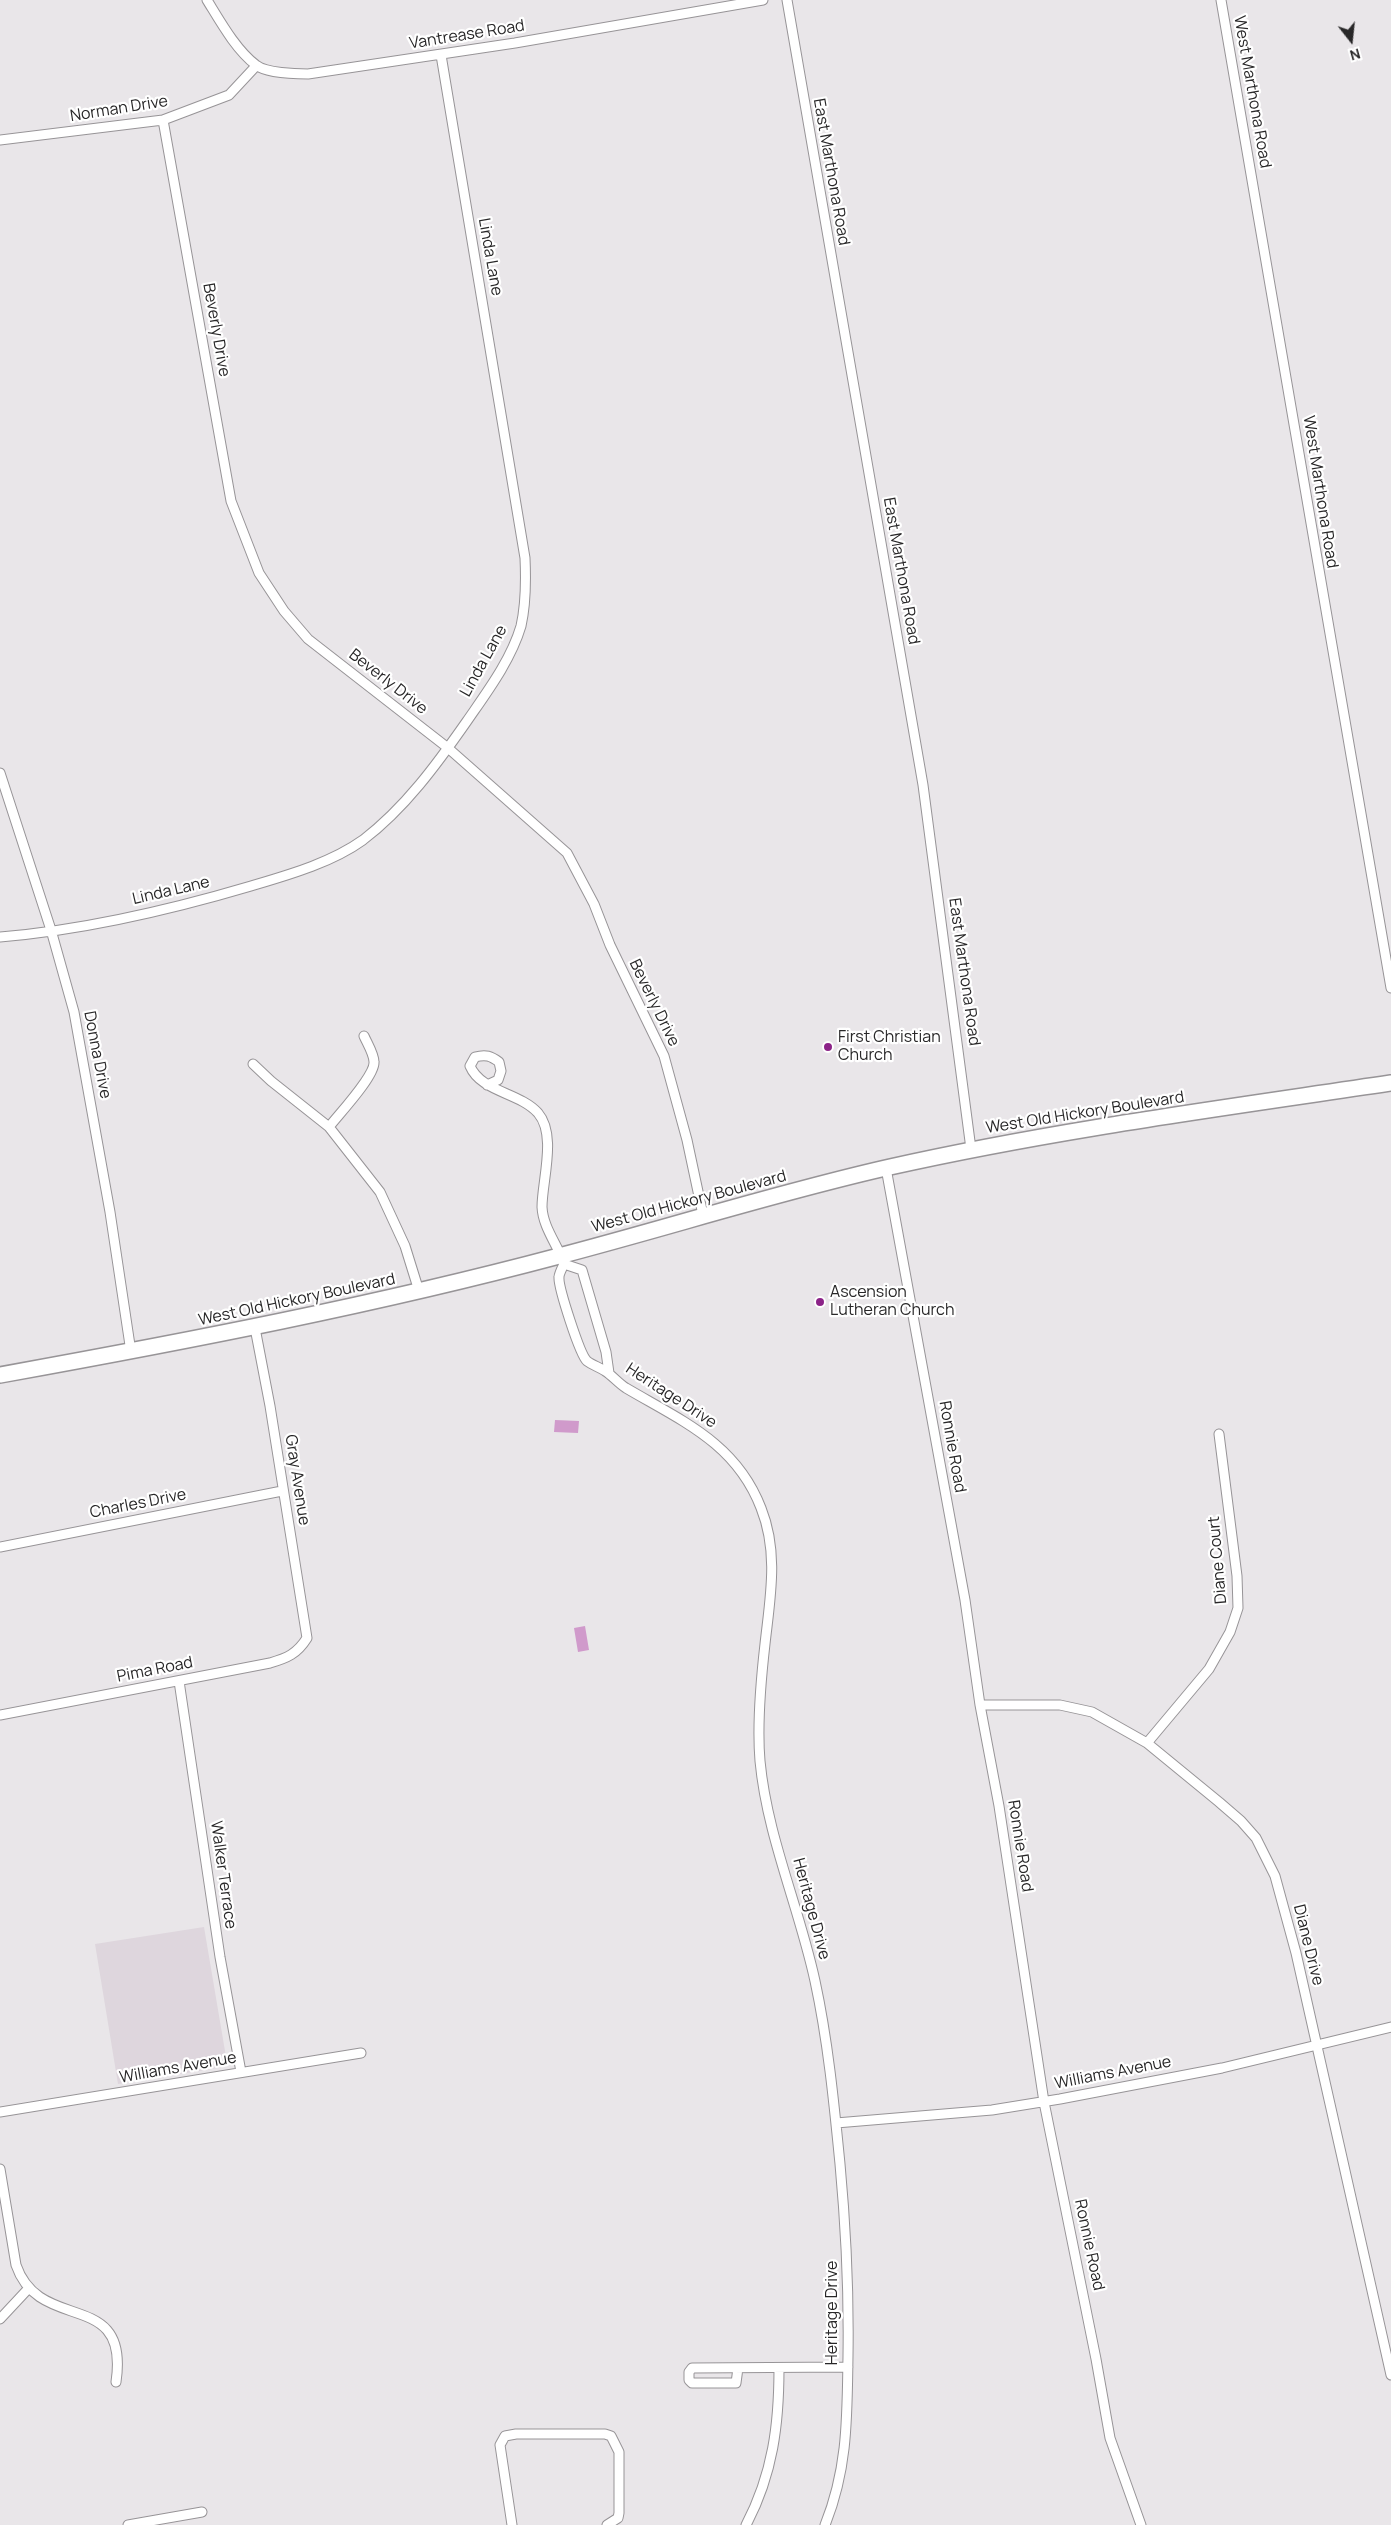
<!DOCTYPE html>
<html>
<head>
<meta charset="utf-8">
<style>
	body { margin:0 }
	#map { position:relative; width:1391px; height:2525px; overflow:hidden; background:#e9e6e9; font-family:Manrope,sans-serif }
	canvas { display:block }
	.north { position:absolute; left:1326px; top:15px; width:50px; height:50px; -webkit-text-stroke:4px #fff; paint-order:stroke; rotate:164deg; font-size:14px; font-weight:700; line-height:20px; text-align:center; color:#282728 }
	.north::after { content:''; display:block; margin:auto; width:18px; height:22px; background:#282728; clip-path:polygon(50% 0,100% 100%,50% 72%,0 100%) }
</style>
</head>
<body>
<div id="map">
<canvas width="1391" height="2525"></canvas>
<div class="north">N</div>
</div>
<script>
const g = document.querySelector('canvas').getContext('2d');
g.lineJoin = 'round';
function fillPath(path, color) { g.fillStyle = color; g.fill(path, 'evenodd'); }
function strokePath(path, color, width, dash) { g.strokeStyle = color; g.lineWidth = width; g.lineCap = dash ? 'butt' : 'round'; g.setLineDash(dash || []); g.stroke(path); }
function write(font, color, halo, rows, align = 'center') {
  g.font = font + ' Manrope,sans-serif'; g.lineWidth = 4.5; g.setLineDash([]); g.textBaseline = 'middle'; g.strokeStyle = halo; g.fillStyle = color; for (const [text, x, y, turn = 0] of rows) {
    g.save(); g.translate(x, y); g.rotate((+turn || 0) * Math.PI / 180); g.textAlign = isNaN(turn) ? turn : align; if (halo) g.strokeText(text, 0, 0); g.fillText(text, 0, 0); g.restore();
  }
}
const built = new Path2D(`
	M 204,1927 L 226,2057 L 218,2068 L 118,2084 L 95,1944 Z`);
const water = new Path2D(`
	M 555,1420 L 579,1421 L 578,1433 L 554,1432 Z
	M 585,1626 L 589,1650 L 578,1652 L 574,1628 Z`);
const minor = new Path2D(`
	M 207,0 C 220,21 236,50 256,65 C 266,73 296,74 308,74 L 515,43 L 763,0
	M 787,0 L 923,785 L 971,1149
	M 1221,0 L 1391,988
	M 163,120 L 231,501 L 259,573 L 284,611 L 308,639 L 448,748 L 567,853 L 594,904 L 610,945 L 664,1056 L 687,1140 L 703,1215
	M 0,140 L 163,120 L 229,95 L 256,66
	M 0,773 L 51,930 L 74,1012 L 110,1212 L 131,1352
	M 0,937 C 85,930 170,910 251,886 C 288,875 331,863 363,840 C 405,808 437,764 467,721 C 487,692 511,660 521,626 C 526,604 526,580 525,558 L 441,55
	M 253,1064 L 271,1081 L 329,1127 L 380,1192 L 405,1246 L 419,1291
	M 487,1085 L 498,1080 L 501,1071 L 499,1062 C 491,1056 486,1054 475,1057 L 470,1066 C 481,1092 519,1092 538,1113 C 557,1135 542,1181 542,1207 C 543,1228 558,1245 564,1264 C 563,1266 559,1275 559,1277 C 558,1287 580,1355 587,1361 C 592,1365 599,1367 605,1371 C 613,1376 618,1383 626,1388 C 682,1421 736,1443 761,1508 C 779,1553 770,1598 765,1644 C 761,1679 757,1726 760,1761 C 767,1836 799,1907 815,1981 C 828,2041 834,2103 840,2164 C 846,2229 849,2292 848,2356 C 847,2417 848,2468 825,2525
	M 329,1127 C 339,1114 375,1076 374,1062 C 374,1054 367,1043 364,1036
	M 886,1168 L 965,1600 L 980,1705 L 999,1806 L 1044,2102 L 1096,2359 L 1110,2438 L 1141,2525
	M 564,1264 L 582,1270 L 606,1352 L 609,1373
	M 0,1547 L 282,1491
	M 179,1681 L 220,1957 L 241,2072
	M 980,1705 L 1060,1705 L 1092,1712 L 1147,1743 L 1219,1802 L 1241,1821 L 1256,1838 L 1275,1876 L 1296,1953 L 1391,2375
	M 0,1715 L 270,1663 C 287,1658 297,1654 307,1638 L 270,1406 L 255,1328
	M 1147,1743 L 1209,1669 L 1230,1632 L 1238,1608 L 1237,1576 L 1219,1434
	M 0,2112 L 361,2053
	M 836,2123 L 992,2110 L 1060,2099 L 1222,2068 L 1391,2027
	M 0,2169 L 16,2265 C 40,2335 130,2287 116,2382
	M 0,2319 L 28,2289
	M 738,2368 L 736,2383 L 692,2383 L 689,2380 L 689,2372 L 692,2368 L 848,2367
	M 128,2525 L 202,2512
	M 512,2525 L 500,2445 L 505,2436 L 516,2434 L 605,2434 L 611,2436 L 619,2452 L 619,2513 L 618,2518 L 607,2525
	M 746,2525 C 773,2474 779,2424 779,2368`);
const primary = new Path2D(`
	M 0,1375 C 188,1341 375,1305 559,1256 C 670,1227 779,1192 890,1167 C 1055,1130 1224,1108 1391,1083`);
const markers = [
	[828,1047,5,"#8c2388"],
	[820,1302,5,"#8c2388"]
];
const streetNames = [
	["Vantrease Road",467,35,-9],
	["West Marthona Road",1252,92,80],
	["Norman Drive",119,109,-9],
	["East Marthona Road",831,172,80],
	["Linda Lane",490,257,80],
	["Beverly Drive",216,330,80],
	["West Marthona Road",1320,492,81],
	["East Marthona Road",901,571,80],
	["Linda Lane",484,661,-61],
	["Beverly Drive",388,682,38],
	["Linda Lane",171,891,-13],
	["East Marthona Road",964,972,82],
	["Beverly Drive",654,1003,64],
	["Donna Drive",97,1055,79],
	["West Old Hickory Boulevard",1085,1113,-9],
	["West Old Hickory Boulevard",689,1202,-15],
	["West Old Hickory Boulevard",297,1300,-12],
	["Heritage Drive",671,1396,33],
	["Ronnie Road",952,1447,80],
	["Gray Avenue",297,1480,81],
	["Charles Drive",138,1504,-11],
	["Diane Court",1218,1560,-95],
	["Pima Road",155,1670,-11],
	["Ronnie Road",1020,1846,81],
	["Walker Terrace",223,1875,82],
	["Heritage Drive",811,1909,75],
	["Diane Drive",1308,1945,76],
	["Williams Avenue",178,2068,-10],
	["Williams Avenue",1113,2073,-11],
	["Ronnie Road",1089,2245,78],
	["Heritage Drive",833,2313,-90]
];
const poiNames = [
	["First Christian",838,1038],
	["Church",838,1056],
	["Ascension",830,1293],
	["Lutheran Church",830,1311]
];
fillPath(built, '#ded6dd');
fillPath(water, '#d09acb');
strokePath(minor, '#979497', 11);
strokePath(primary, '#979497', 18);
strokePath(minor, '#fff', 9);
strokePath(primary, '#fff', 15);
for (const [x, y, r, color] of markers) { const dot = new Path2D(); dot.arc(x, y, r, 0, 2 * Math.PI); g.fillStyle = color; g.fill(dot); strokePath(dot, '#fff', 2); }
write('16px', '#282728', '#fff', streetNames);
write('16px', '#282728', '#fff', poiNames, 'left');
</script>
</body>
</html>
